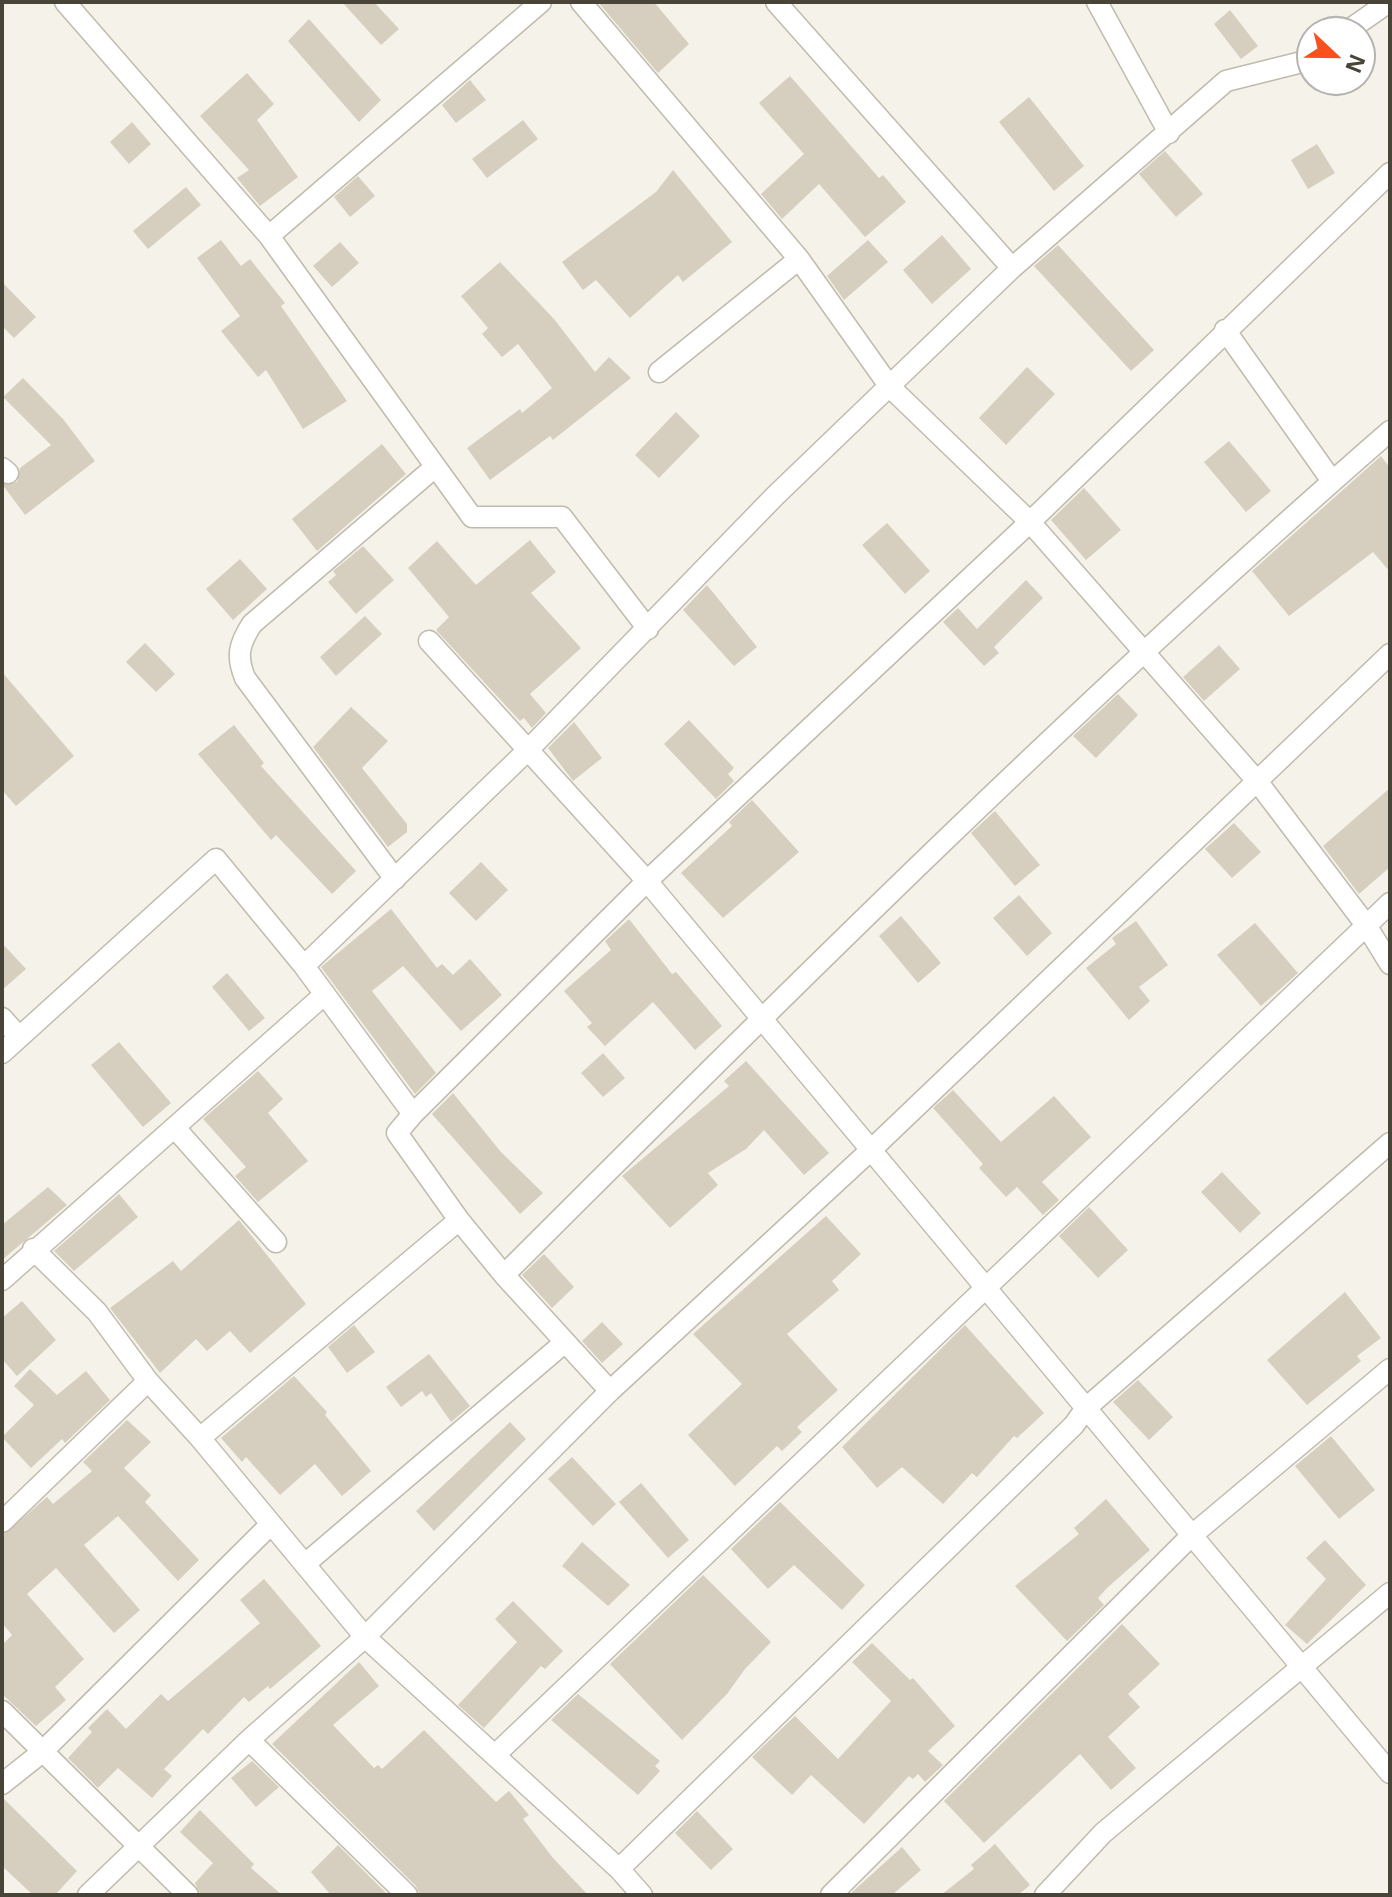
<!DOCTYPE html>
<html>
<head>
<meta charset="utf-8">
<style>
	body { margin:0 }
	#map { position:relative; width:1392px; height:1897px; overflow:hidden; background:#f5f2ea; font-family:"Open Sans",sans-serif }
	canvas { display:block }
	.frame { position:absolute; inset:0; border:4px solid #494438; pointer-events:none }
	.north { position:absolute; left:1296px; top:16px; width:80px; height:80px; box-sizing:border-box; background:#fff; border:2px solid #b6b4af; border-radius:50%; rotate:112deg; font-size:22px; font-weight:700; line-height:32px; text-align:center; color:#494438 }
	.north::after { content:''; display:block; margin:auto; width:28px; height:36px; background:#f8511e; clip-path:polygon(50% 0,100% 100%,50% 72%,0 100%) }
</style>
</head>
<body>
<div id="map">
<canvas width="1392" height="1897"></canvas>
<div class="frame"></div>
<div class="north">N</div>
</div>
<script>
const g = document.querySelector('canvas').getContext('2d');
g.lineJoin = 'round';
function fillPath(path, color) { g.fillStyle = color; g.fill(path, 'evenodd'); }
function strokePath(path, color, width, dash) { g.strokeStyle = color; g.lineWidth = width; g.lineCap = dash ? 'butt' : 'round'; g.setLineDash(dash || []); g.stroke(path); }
const building = new Path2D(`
	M 342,2 L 374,2 L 399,29 L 381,45 Z
	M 598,2 L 654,2 L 689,44 L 658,73 Z
	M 1230,10 L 1258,46 L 1241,59 L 1214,24 Z
	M 309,19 L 381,100 L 359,122 L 288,41 Z
	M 247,73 L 274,104 L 257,120 L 298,177 L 260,206 L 237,178 L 249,170 L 200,116 Z
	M 790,76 L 879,178 L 883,175 L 906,202 L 865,237 L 819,184 L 782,219 L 761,194 L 804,154 L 759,103 Z
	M 470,80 L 486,100 L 456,123 L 442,105 Z
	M 1029,97 L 1084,166 L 1054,191 L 999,122 Z
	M 523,120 L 538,139 L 487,178 L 472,159 Z
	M 132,122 L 151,144 L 129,164 L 110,142 Z
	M 1317,144 L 1335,173 L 1308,189 L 1291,160 Z
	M 1165,151 L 1203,194 L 1176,217 L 1139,174 Z
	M 673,170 L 732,242 L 683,282 L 678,275 L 630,318 L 596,280 L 583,290 L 562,262 L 656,192 Z
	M 358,176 L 375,196 L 350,217 L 334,197 Z
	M 186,187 L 201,205 L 148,249 L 133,231 Z
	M 942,235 L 971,269 L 932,304 L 903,270 Z
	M 221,240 L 241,266 L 250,259 L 285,303 L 281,306 L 347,401 L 303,429 L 266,370 L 258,377 L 221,331 L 240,316 L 197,258 Z
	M 868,240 L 888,262 L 844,300 L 827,276 Z
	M 340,242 L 359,263 L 332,287 L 313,266 Z
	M 1058,245 L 1154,350 L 1131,371 L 1034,266 Z
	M 500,262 L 554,319 L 595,372 L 609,357 L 631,378 L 553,440 L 550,436 L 490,480 L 467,448 L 520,409 L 522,413 L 552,388 L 518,344 L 502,357 L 482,334 L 488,328 L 461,296 Z
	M 2,282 L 36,317 L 14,338 L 2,326 Z
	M 1027,367 L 1055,394 L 1006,445 L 979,418 Z
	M 23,378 L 63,419 L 95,461 L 25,515 L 2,484 L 17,482 L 20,468 L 51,445 L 3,397 Z
	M 676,412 L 700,436 L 659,478 L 635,455 Z
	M 1229,441 L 1271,491 L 1246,512 L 1204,462 Z
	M 382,444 L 406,474 L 317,551 L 292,519 Z
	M 1381,456 L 1390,468 L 1390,572 L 1373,552 L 1289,616 L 1252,571 Z
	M 1084,488 L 1121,530 L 1086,560 L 1051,520 Z
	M 887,523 L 930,571 L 905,594 L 862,545 Z
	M 530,540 L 556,572 L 531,593 L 581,648 L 530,694 L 546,713 L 532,728 L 524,718 L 520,721 L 436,630 L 449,617 L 408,568 L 437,541 L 476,585 Z
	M 363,546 L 394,580 L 356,614 L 328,582 L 336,575 L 333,571 Z
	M 240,559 L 267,589 L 233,620 L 206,589 Z
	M 1026,580 L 1043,598 L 994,647 L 999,653 L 984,666 L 943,622 L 958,608 L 977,629 Z
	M 707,585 L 757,647 L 734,666 L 683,610 Z
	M 365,616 L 382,634 L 336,676 L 320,657 Z
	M 145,643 L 175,674 L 156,692 L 126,662 Z
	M 1219,645 L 1240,669 L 1204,701 L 1183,677 Z
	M 2,672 L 74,756 L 16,806 L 2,790 Z
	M 1118,694 L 1138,715 L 1096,758 L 1073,736 Z
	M 351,707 L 388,741 L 362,768 L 407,824 L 407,832 L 388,847 L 313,747 Z
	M 689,720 L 734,768 L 728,774 L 734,781 L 716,799 L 664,744 Z
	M 574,722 L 602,758 L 573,781 L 548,748 Z
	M 234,725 L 264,763 L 261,766 L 356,871 L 332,894 L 276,835 L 271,840 L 198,754 Z
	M 1390,788 L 1390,867 L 1359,894 L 1323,846 Z
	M 752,800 L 799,852 L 723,918 L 681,873 L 732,826 L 729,822 Z
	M 995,811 L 1040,865 L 1015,886 L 971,833 Z
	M 1234,823 L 1261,852 L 1232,878 L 1205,849 Z
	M 481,862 L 508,890 L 476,921 L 449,893 Z
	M 1019,895 L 1052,933 L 1027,956 L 993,918 Z
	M 391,909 L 437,968 L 442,964 L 453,975 L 470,959 L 502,995 L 461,1031 L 403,966 L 372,991 L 436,1073 L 415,1094 L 321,967 Z
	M 901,916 L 941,963 L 918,983 L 879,936 Z
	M 629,919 L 672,974 L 676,972 L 722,1026 L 695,1050 L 653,1002 L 605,1046 L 587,1027 L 592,1023 L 564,991 L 611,950 L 605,941 Z
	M 1136,921 L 1168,965 L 1139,987 L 1150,1001 L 1129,1020 L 1086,968 L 1116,944 L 1112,938 Z
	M 1255,923 L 1298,973 L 1261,1006 L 1217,955 Z
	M 2,943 L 26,969 L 2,990 Z
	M 227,973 L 265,1018 L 249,1031 L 212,987 Z
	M 119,1042 L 171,1103 L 143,1127 L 91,1065 Z
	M 603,1053 L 625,1078 L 603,1097 L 581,1073 Z
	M 746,1061 L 829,1153 L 804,1175 L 764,1130 L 746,1149 L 708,1173 L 718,1185 L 670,1228 L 622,1176 L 729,1086 L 724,1081 Z
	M 258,1071 L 283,1099 L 268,1113 L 308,1161 L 258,1202 L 235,1176 L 246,1167 L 203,1119 Z
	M 953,1090 L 1001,1142 L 1054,1096 L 1091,1137 L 1042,1182 L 1059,1200 L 1043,1215 L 1017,1187 L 1006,1197 L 979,1168 L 983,1164 L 933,1108 Z
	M 453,1093 L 501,1152 L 543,1193 L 520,1214 L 432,1114 Z
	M 1222,1172 L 1261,1213 L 1240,1233 L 1201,1192 Z
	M 48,1187 L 67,1205 L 2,1260 L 2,1225 Z
	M 119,1194 L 138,1217 L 74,1271 L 54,1251 Z
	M 1089,1207 L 1128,1250 L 1098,1278 L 1059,1236 Z
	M 826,1216 L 861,1254 L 832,1281 L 839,1290 L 787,1334 L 838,1390 L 797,1427 L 802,1432 L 782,1451 L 777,1446 L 735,1486 L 688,1435 L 742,1384 L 693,1334 Z
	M 239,1220 L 306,1304 L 250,1353 L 230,1331 L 207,1351 L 196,1339 L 160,1373 L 110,1308 L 173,1261 L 181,1271 Z
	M 544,1254 L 574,1287 L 552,1308 L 522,1275 Z
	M 1345,1292 L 1381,1338 L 1357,1356 L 1361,1361 L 1307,1405 L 1267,1360 Z
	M 22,1301 L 56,1340 L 17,1376 L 2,1359 L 2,1318 Z
	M 602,1322 L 623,1344 L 602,1363 L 582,1341 Z
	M 354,1325 L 375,1352 L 347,1373 L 328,1347 Z
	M 965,1325 L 1044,1413 L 1017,1438 L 1014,1436 L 977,1477 L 972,1473 L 943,1504 L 902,1467 L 877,1488 L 842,1447 Z
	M 429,1354 L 470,1406 L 451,1422 L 431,1393 L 426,1397 L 422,1391 L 401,1407 L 386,1387 Z
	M 30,1369 L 57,1395 L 86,1371 L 110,1400 L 65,1443 L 62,1439 L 31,1468 L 2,1437 L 34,1405 L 14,1386 Z
	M 294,1376 L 327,1412 L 325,1415 L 371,1471 L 342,1496 L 315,1464 L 280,1495 L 246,1457 L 242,1462 L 221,1438 Z
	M 1138,1380 L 1173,1417 L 1149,1440 L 1113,1402 Z
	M 127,1420 L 151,1442 L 124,1468 L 151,1495 L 145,1502 L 199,1560 L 178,1581 L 118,1516 L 84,1545 L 140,1610 L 114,1633 L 56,1568 L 27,1594 L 84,1659 L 55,1687 L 66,1700 L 36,1726 L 2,1694 L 2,1645 L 12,1635 L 2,1623 L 2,1536 L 47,1497 L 53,1504 L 92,1471 L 83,1462 Z
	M 510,1422 L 526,1439 L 434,1531 L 416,1511 Z
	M 1331,1436 L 1375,1490 L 1339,1519 L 1295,1466 Z
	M 572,1457 L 616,1504 L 593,1526 L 548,1479 Z
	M 641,1483 L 689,1540 L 668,1558 L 619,1502 Z
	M 1106,1499 L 1150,1550 L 1107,1588 L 1098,1598 L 1104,1605 L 1067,1641 L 1015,1586 L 1079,1534 L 1074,1528 Z
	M 780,1502 L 865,1585 L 842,1610 L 794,1565 L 768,1589 L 731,1549 Z
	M 1325,1540 L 1366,1585 L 1307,1644 L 1285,1625 L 1326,1579 L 1306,1558 Z
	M 582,1542 L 630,1585 L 608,1606 L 562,1566 Z
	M 703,1575 L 771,1642 L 745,1669 L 727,1694 L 682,1740 L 610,1664 Z
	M 264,1579 L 321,1646 L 270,1689 L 268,1686 L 249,1702 L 244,1697 L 208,1734 L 203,1729 L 164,1769 L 172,1776 L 152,1798 L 118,1768 L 98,1788 L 68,1758 L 92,1732 L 88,1728 L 107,1709 L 126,1729 L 161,1694 L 168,1701 L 260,1623 L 240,1600 Z
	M 513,1601 L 563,1651 L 545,1669 L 541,1666 L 484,1728 L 458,1705 L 517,1642 L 495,1619 Z
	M 1122,1624 L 1160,1664 L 1128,1694 L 1140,1707 L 1108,1737 L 1136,1768 L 1111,1790 L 1080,1754 L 984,1843 L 944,1801 Z
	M 872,1643 L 910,1680 L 913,1678 L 955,1726 L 928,1751 L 943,1765 L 925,1782 L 918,1774 L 913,1779 L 909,1776 L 864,1824 L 811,1775 L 792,1795 L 752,1757 L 795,1716 L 838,1759 L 891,1701 L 852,1662 Z
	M 359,1662 L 379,1686 L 333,1725 L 374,1768 L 378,1765 L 382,1769 L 424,1730 L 496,1802 L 509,1791 L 529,1815 L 523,1819 L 553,1858 L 588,1895 L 420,1895 L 416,1886 L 272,1744 Z
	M 578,1694 L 660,1761 L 655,1766 L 660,1771 L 638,1795 L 551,1720 Z
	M 252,1761 L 279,1787 L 256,1807 L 231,1778 Z
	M 2,1797 L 77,1871 L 55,1895 L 33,1895 L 2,1866 Z
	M 200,1810 L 254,1864 L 251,1868 L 282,1895 L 201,1895 L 195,1883 L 213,1863 L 180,1832 Z
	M 697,1811 L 733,1849 L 711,1870 L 675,1833 Z
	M 995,1844 L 1030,1885 L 1018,1895 L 941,1895 L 974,1869 L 971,1865 Z
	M 338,1845 L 388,1895 L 331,1895 L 311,1872 Z
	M 902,1847 L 921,1870 L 892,1895 L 849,1895 Z`);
const street = new Path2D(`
	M 65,2 L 269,236 L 472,517 L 562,517 L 648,629
	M 581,2 L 799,259 L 890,387 L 1030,522 L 1257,781 L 1366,925 L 1390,964
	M 776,2 L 1012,268
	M 1097,2 L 1169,133
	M 1346,32 L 1389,2
	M 269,236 L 541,2
	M 1225,330 L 1332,481
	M 659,372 L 799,259
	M 2,468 L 8,473
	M 429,641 L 647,881 L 1390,1773
	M 395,879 L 245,678 C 236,656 239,644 252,624 L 435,467
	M 304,966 L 529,749 L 775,496 L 1012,268 L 1226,81 L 1302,62 L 1312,56
	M 2,1018 L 19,1037
	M 2,1053 L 216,859 L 304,966 L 413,1114 L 647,881 L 1030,522 L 1390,173
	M 413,1114 L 397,1133 L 459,1220 L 504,1275 C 792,987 1083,698 1390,431
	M 175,1128 L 276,1242
	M 33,1249 L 97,1312 L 148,1381 L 200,1438 L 365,1637 L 619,1869 L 1074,1425 L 1086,1408 L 1390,1143
	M 504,1275 L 610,1391
	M 2,1280 L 325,994
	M 200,1438 L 459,1220
	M 2,1522 L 148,1381
	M 305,1564 L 564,1343
	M 2,1711 L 188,1895
	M 249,1740 L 407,1895
	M 495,1755 L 1390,903
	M 2,1784 L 41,1753 L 271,1524
	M 619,1869 L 642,1895
	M 88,1895 L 249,1740 L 365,1637 L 610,1391 L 872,1149 L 1390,654
	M 831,1895 L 1191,1536 L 1390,1369
	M 1045,1895 L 1103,1833 L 1390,1593`);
fillPath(building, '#d6cfbf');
strokePath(street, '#c0bbac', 23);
strokePath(street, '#fff', 20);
</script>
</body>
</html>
